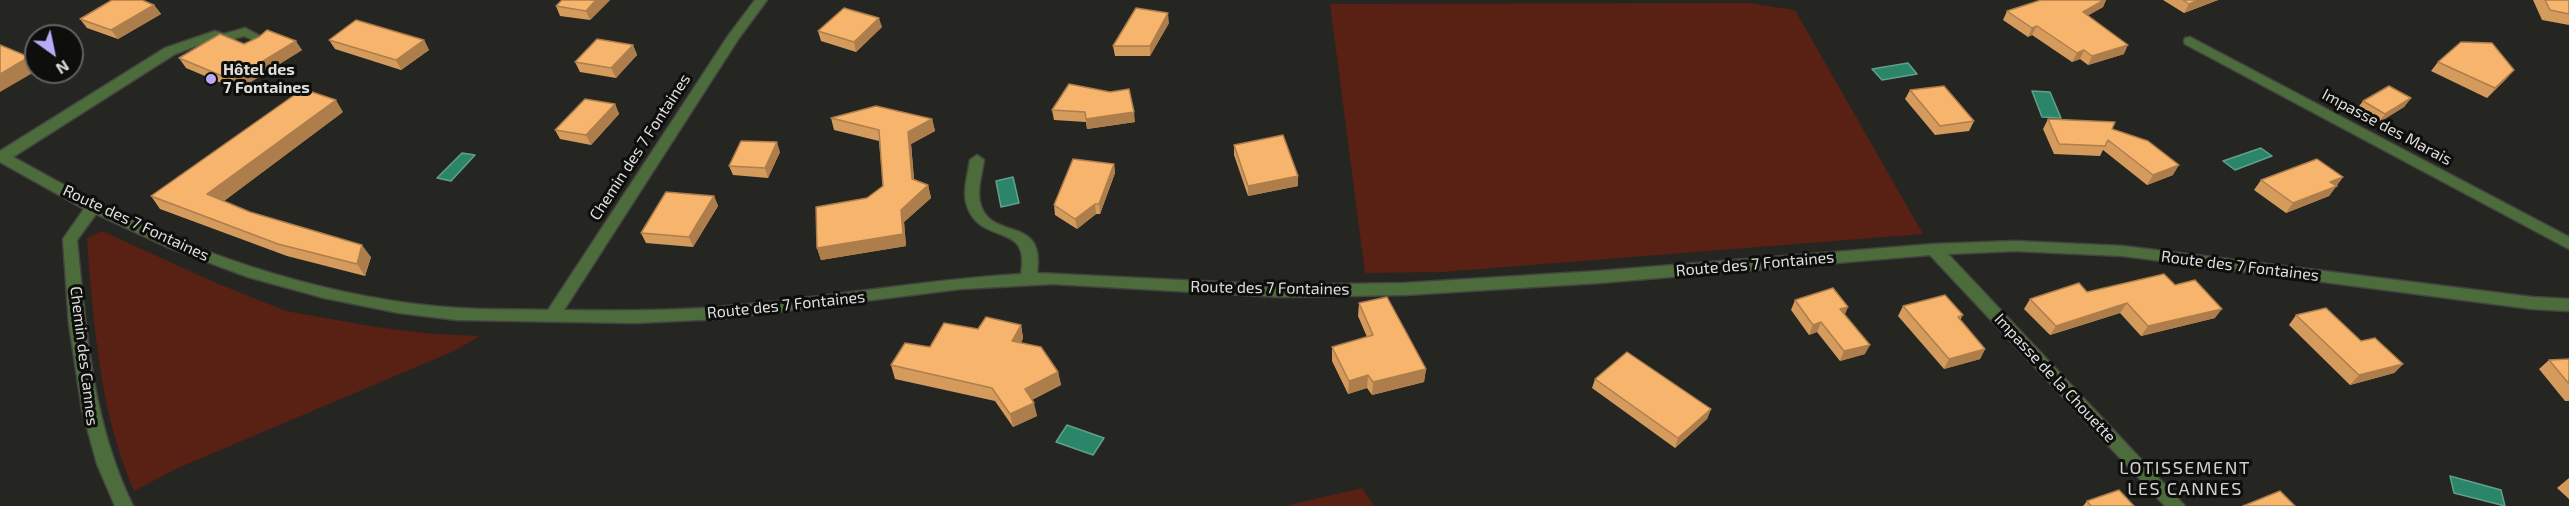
<!DOCTYPE html>
<html>
<head>
<meta charset="utf-8">
<style>
	body { margin:0 }
	#map { position:relative; width:2569px; height:506px; overflow:hidden; background:#252522; font-family:"Exo 2",sans-serif }
	canvas { display:block }
	.north { position:absolute; left:24px; top:24px; width:60px; height:60px; box-sizing:border-box; background:#0e0e0d; border:2px solid #616160; border-radius:50%; rotate:147deg; font-size:16px; font-weight:700; line-height:24px; text-align:center; color:#dededc }
	.north::after { content:''; display:block; margin:auto; width:21px; height:27px; background:#b9abf7; clip-path:polygon(50% 0,100% 100%,50% 72%,0 100%) }
</style>
</head>
<body>
<div id="map">
<canvas width="2569" height="506"></canvas>
<div class="north">N</div>
</div>
<script>
const g = document.querySelector('canvas').getContext('2d');
g.lineJoin = 'round';
function fillPath(path, color) { g.fillStyle = color; g.fill(path, 'evenodd'); }
function strokePath(path, color, width, dash) { g.strokeStyle = color; g.lineWidth = width; g.lineCap = dash ? 'butt' : 'round'; g.setLineDash(dash || []); g.stroke(path); }
function write(font, color, halo, rows, align = 'center') {
  g.font = font + ' "Exo 2",sans-serif'; g.lineWidth = 6; g.setLineDash([]); g.textBaseline = 'middle'; g.strokeStyle = halo; g.fillStyle = color; for (const [text, x, y, turn = 0] of rows) {
    g.save(); g.translate(x, y); g.rotate((+turn || 0) * Math.PI / 180); g.textAlign = isNaN(turn) ? turn : align; if (halo) g.strokeText(text, 0, 0); g.fillText(text, 0, 0); g.restore();
  }
}
const green = new Path2D(`
	M 1748,3 L 1795,10 L 1923,234 L 1443,272 L 1365,273 L 1330,4 Z
	M 102,231 L 214,282 L 286,311 L 376,327 L 434,334 L 480,336 L 454,351 L 178,468 L 134,491 C 100,413 93,322 87,238 Z
	M 1362,488 L 1374,506 L 1285,506 Z`);
const water = new Path2D(`
	M 1908,63 L 1917,74 L 1882,80 L 1872,69 Z
	M 2032,91 L 2050,92 L 2061,118 L 2042,117 Z
	M 2261,148 L 2272,156 L 2235,170 L 2223,161 Z
	M 462,153 L 475,155 L 451,181 L 437,178 Z
	M 1013,177 L 1019,203 L 1001,207 L 996,181 Z
	M 1067,425 L 1104,438 L 1093,455 L 1056,442 Z
	M 2450,476 L 2501,490 L 2505,506 L 2454,493 Z`);
const minor = new Path2D(`
	M 755,0 L 767,0 L 739,38 L 564,310 C 616,311 667,311 719,307 C 820,299 920,280 1021,274 C 1031,220 981,247 967,206 C 962,192 968,174 970,160 L 977,155 L 984,160 C 982,174 976,192 981,206 C 993,241 1046,215 1037,273 L 1281,285 L 1405,283 L 1599,271 L 1934,244 L 2015,241 L 2123,246 L 2532,297 L 2569,299 L 2569,311 L 2532,309 L 2123,256 L 2015,251 L 1948,254 L 2185,506 L 2165,506 L 1930,255 L 1599,283 L 1405,295 L 1281,297 L 1053,284 L 961,289 L 719,319 L 635,323 L 457,320 L 399,313 L 324,298 L 248,277 L 167,247 L 96,214 L 77,240 C 86,331 92,422 133,506 L 115,506 L 97,464 L 82,409 L 69,324 L 63,239 L 84,209 L 0,162 L 0,151 L 165,48 L 215,31 L 224,34 L 245,28 L 270,41 L 264,45 L 244,36 L 223,42 L 215,39 L 175,54 L 13,157 C 41,172 69,188 97,203 C 205,258 335,300 457,308 C 487,310 518,309 548,310 L 728,36 Z
	M 2190,37 L 2569,237 L 2569,249 L 2185,44 L 2184,41 L 2185,38 Z`);
const wall = new Path2D(`
	M 610,0 L 590,20 L 560,16 L 556,6 Z
	M 2041,0 L 2106,0 L 2103,7 L 2087,16 L 2124,54 L 2088,65 L 2080,59 L 2072,62 L 2032,35 L 2028,37 L 2003,20 L 2007,11 Z
	M 2163,0 L 2218,0 L 2184,13 Z
	M 2533,0 L 2569,0 L 2569,25 L 2542,20 Z
	M 154,5 L 161,14 L 118,39 L 87,28 L 80,19 Z
	M 1169,23 L 1150,56 L 1115,56 L 1113,46 Z
	M 882,27 L 856,52 L 821,41 L 818,31 Z
	M 329,40 L 424,40 L 429,50 L 401,70 L 335,49 Z
	M 244,44 L 302,50 L 238,90 L 186,68 L 179,58 Z
	M 633,45 L 637,55 L 616,78 L 580,72 L 575,62 Z
	M 2438,62 L 2514,70 L 2506,79 L 2487,98 L 2431,71 Z
	M 1069,84 L 1135,122 L 1087,129 L 1086,122 L 1054,120 L 1052,110 Z
	M 1910,90 L 1974,121 L 1969,131 L 1935,135 L 1905,99 Z
	M 2411,98 L 2404,107 L 2378,123 L 2356,110 L 2363,101 Z
	M 615,104 L 619,114 L 591,145 L 560,139 L 555,130 Z
	M 343,112 L 224,201 L 250,212 L 371,257 L 365,276 L 287,256 L 160,209 L 151,196 Z
	M 831,118 L 932,119 L 935,131 L 911,144 L 914,179 L 928,185 L 931,198 L 904,222 L 906,246 L 821,260 L 817,248 L 867,198 L 883,186 L 879,141 L 834,130 Z
	M 2048,119 L 2112,129 L 2173,175 L 2147,185 L 2103,150 L 2100,156 L 2054,154 L 2043,129 Z
	M 1234,145 L 1298,176 L 1298,186 L 1248,196 L 1234,155 Z
	M 780,152 L 768,178 L 733,175 L 729,166 Z
	M 1114,164 L 1115,173 L 1100,214 L 1096,214 L 1077,229 L 1055,215 L 1054,205 Z
	M 2343,177 L 2329,196 L 2286,213 L 2254,190 L 2261,180 Z
	M 714,196 L 718,206 L 693,247 L 646,243 L 641,233 Z
	M 2175,285 L 2215,318 L 2141,336 L 2120,313 L 2050,335 L 2024,309 L 2030,299 L 2087,292 Z
	M 1795,300 L 1865,354 L 1840,361 L 1817,332 L 1809,335 L 1791,310 Z
	M 1359,303 L 1426,369 L 1424,382 L 1372,395 L 1367,388 L 1348,394 L 1332,361 L 1332,347 L 1367,337 L 1358,316 Z
	M 1903,306 L 1963,315 L 1960,320 L 1985,349 L 1980,359 L 1944,369 L 1898,316 Z
	M 2296,315 L 2361,341 L 2403,364 L 2394,373 L 2350,385 L 2289,325 Z
	M 1021,325 L 1023,338 L 1021,343 L 1058,372 L 1061,385 L 1032,400 L 1037,416 L 1013,427 L 995,401 L 895,379 L 891,365 L 930,347 L 978,329 Z
	M 2569,359 L 2569,401 L 2565,401 L 2539,369 L 2549,360 Z
	M 1595,379 L 1711,409 L 1707,419 L 1675,448 L 1592,388 Z
	M 2569,478 L 2569,499 L 2557,488 Z
	M 2087,501 L 2134,506 L 2083,506 Z`);
const shadedWall = new Path2D(`
	M 596,0 L 610,0 L 590,20 L 586,11 Z
	M 2104,0 L 2106,0 L 2103,7 L 2078,21 L 2083,12 Z
	M 2199,0 L 2218,0 L 2184,13 L 2189,4 Z
	M 154,5 L 161,14 L 118,39 L 111,30 Z
	M 1168,13 L 1169,23 L 1150,56 L 1150,46 Z
	M 879,18 L 882,27 L 856,52 L 854,42 Z
	M 2037,26 L 2032,35 L 2028,37 L 2032,28 Z
	M 424,40 L 429,50 L 401,70 L 396,60 Z
	M 296,41 L 302,50 L 238,90 L 232,80 Z
	M 633,45 L 637,55 L 616,78 L 611,68 Z
	M 2128,45 L 2124,54 L 2088,65 L 2092,56 Z
	M 2084,50 L 2080,59 L 2072,62 L 2077,53 Z
	M 29,57 L 36,66 L 36,71 L 0,92 L 0,74 Z
	M 2514,70 L 2506,79 L 2487,98 L 2495,88 Z
	M 2411,98 L 2404,107 L 2378,123 L 2385,114 Z
	M 336,100 L 343,112 L 217,206 L 207,194 Z
	M 615,104 L 619,114 L 591,145 L 586,135 Z
	M 1134,112 L 1135,122 L 1087,129 L 1086,119 Z
	M 932,119 L 935,131 L 911,144 L 915,191 L 912,179 L 908,132 Z
	M 777,142 L 780,152 L 768,178 L 765,168 Z
	M 1114,164 L 1115,173 L 1100,214 L 1099,204 Z
	M 2179,165 L 2173,175 L 2147,185 L 2153,175 Z
	M 1298,176 L 1298,186 L 1248,196 L 1248,186 Z
	M 2343,177 L 2329,196 L 2286,213 L 2293,203 L 2330,182 Z
	M 928,185 L 931,198 L 904,222 L 906,246 L 821,260 L 817,248 L 901,210 Z
	M 714,196 L 718,206 L 693,247 L 689,237 Z
	M 1095,204 L 1096,214 L 1077,229 L 1075,219 Z
	M 362,245 L 371,257 L 365,276 L 357,264 Z
	M 2127,303 L 2120,313 L 2050,335 L 2056,326 Z
	M 1848,307 L 1844,317 L 1840,309 Z
	M 2222,309 L 2215,318 L 2141,336 L 2148,326 Z
	M 1821,322 L 1817,332 L 1809,335 L 1813,325 Z
	M 1021,325 L 1023,338 L 1015,354 L 1012,341 Z
	M 1870,345 L 1865,354 L 1840,361 L 1844,351 Z
	M 1985,349 L 1980,359 L 1944,369 L 1949,359 Z
	M 2403,364 L 2394,373 L 2350,385 L 2359,375 Z
	M 1426,369 L 1424,382 L 1372,395 L 1373,382 Z
	M 1058,372 L 1061,385 L 1027,402 L 1025,389 Z
	M 1368,375 L 1367,388 L 1348,394 L 1349,381 Z
	M 1034,403 L 1037,416 L 1013,427 L 1010,414 Z
	M 1711,409 L 1707,419 L 1675,448 L 1678,438 Z`);
const building = new Path2D(`
	M 112,0 L 142,0 L 154,5 L 111,30 L 80,19 Z
	M 562,0 L 596,0 L 586,11 L 556,6 Z
	M 2041,0 L 2104,0 L 2083,12 L 2128,45 L 2092,56 L 2084,50 L 2077,53 L 2037,26 L 2032,28 L 2007,11 Z
	M 2183,0 L 2199,0 L 2189,4 Z
	M 2545,0 L 2569,0 L 2569,14 L 2550,10 Z
	M 844,8 L 879,18 L 854,42 L 818,31 Z
	M 1136,8 L 1168,13 L 1150,46 L 1113,46 Z
	M 356,20 L 424,40 L 396,60 L 329,40 Z
	M 267,30 L 296,41 L 232,80 L 179,58 L 220,34 L 244,44 L 259,37 Z
	M 597,39 L 633,45 L 611,68 L 575,62 Z
	M 2461,42 L 2492,43 L 2514,70 L 2495,88 L 2438,62 Z
	M 0,45 L 29,57 L 0,74 Z
	M 1069,84 L 1110,92 L 1129,89 L 1134,112 L 1086,119 L 1085,112 L 1052,110 Z
	M 1944,86 L 1974,121 L 1940,126 L 1910,90 Z
	M 2389,86 L 2411,98 L 2385,114 L 2363,101 Z
	M 303,89 L 336,100 L 207,194 L 250,212 L 362,245 L 357,264 L 278,244 L 151,196 Z
	M 585,99 L 615,104 L 586,135 L 555,130 Z
	M 876,106 L 932,119 L 908,132 L 912,179 L 928,185 L 901,210 L 903,234 L 817,248 L 816,207 L 867,198 L 883,186 L 879,130 L 831,118 Z
	M 2048,119 L 2115,122 L 2112,129 L 2148,141 L 2179,165 L 2153,175 L 2108,140 L 2105,146 L 2059,144 Z
	M 1283,135 L 1298,176 L 1248,186 L 1234,145 Z
	M 741,141 L 777,142 L 765,168 L 729,166 Z
	M 1073,159 L 1114,164 L 1099,204 L 1095,204 L 1075,219 L 1054,205 Z
	M 2317,159 L 2343,177 L 2330,182 L 2337,186 L 2293,203 L 2261,180 Z
	M 666,192 L 714,196 L 689,237 L 641,233 Z
	M 2164,274 L 2175,285 L 2195,280 L 2222,309 L 2148,326 L 2127,303 L 2056,326 L 2030,299 L 2079,283 L 2087,292 Z
	M 1833,288 L 1848,307 L 1840,309 L 1870,345 L 1844,351 L 1821,322 L 1813,325 L 1795,300 Z
	M 1945,295 L 1963,315 L 1958,317 L 1985,349 L 1949,359 L 1903,306 Z
	M 1387,297 L 1426,369 L 1373,382 L 1368,375 L 1349,381 L 1332,347 L 1373,335 L 1359,303 Z
	M 2326,308 L 2361,341 L 2375,338 L 2403,364 L 2359,375 L 2296,315 Z
	M 986,317 L 1021,325 L 1012,341 L 1041,347 L 1058,372 L 1025,389 L 1034,403 L 1010,414 L 992,388 L 891,365 L 905,343 L 930,347 L 944,323 L 978,329 Z
	M 1627,352 L 1711,409 L 1678,438 L 1595,379 Z
	M 2569,359 L 2569,384 L 2549,360 Z
	M 2119,490 L 2134,506 L 2091,506 L 2087,501 Z
	M 2280,491 L 2295,506 L 2243,506 Z`);
const markers = [
	[211,79,6,"#b9abf7"]
];
const poiNames = [
	["Hôtel des",223,70],
	["7 Fontaines",223,88]
];
const streetNames = [
	["Impasse des Marais",2387,127,28],
	["Chemin des 7 Fontaines",640,147,-57],
	["Route des 7 Fontaines",136,223,25],
	["Route des 7 Fontaines",1755,264,-5],
	["Route des 7 Fontaines",2240,266,7],
	["Route des 7 Fontaines",1270,288,1],
	["Route des 7 Fontaines",786,305,-6],
	["Chemin des Cannes",84,356,83],
	["Impasse de la Chouette",2055,378,47]
];
const neighbourhoodNames = [
	["LOTISSEMENT",2185,468],
	["LES CANNES",2185,489]
];
fillPath(green, '#592014');
fillPath(water, '#2b8569');
strokePath(water, '#61a08c', 1.5);
strokePath(minor, '#434340', 3);
fillPath(minor, '#4d6c3c');
fillPath(wall, '#d49b5d');
fillPath(shadedWall, '#ad7e4c');
fillPath(building, '#f7b46c');
strokePath(building, '#ad7e4c', 1.5);
for (const [x, y, r, color] of markers) { const dot = new Path2D(); dot.arc(x, y, r, 0, 2 * Math.PI); g.fillStyle = color; g.fill(dot); strokePath(dot, '#0e0e0d', 2); }
write('bold 16px', '#dededc', '#0e0e0d', poiNames, 'left');
write('16px', '#dededc', '#0e0e0d', streetNames);
g.letterSpacing = '1.5px';
write('18px', '#d2d1ce', '#0e0e0d', neighbourhoodNames);
g.letterSpacing = '0px';
</script>
</body>
</html>
